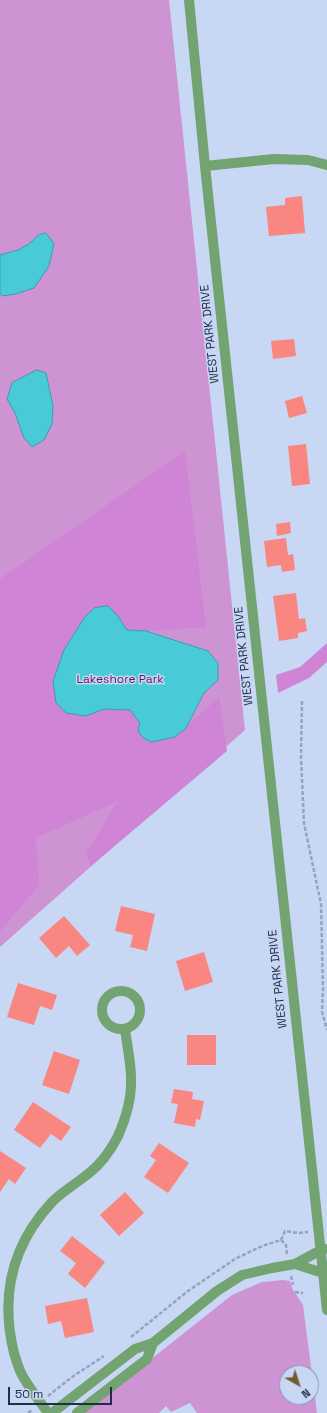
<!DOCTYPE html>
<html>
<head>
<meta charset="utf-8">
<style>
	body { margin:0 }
	#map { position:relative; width:327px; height:1413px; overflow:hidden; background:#c8d7f4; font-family:"Space Grotesk",sans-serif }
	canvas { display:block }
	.north { position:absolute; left:279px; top:1365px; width:40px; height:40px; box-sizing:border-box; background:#c8d7f4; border:1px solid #8593b0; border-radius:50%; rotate:141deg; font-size:11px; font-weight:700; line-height:16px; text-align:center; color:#212e4a }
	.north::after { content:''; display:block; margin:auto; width:14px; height:18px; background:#735c2c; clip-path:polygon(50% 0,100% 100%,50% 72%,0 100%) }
	.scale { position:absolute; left:8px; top:1387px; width:104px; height:18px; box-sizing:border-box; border:2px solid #212e4a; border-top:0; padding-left:5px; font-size:12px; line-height:14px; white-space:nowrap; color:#212e4a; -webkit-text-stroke:3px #c8d7f4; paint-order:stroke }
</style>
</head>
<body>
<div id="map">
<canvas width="327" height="1413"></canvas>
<div class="north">N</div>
<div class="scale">50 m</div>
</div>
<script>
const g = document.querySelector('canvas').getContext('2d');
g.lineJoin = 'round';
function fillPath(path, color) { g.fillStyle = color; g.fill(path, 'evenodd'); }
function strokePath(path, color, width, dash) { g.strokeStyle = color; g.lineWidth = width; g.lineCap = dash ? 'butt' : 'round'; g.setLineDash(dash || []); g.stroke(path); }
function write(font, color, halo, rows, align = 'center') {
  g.font = font + ' "Space Grotesk",sans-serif'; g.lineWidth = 3; g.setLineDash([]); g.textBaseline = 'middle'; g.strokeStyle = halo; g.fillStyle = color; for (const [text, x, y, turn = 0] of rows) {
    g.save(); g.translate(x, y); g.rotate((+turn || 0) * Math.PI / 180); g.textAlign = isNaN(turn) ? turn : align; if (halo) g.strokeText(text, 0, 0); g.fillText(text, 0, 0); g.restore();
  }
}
const green = new Path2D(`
	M 0,0 L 169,0 L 245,730 L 0,947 Z
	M 283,1280 L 290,1281 L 292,1288 L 303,1305 L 317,1413 L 197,1413 L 190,1403 L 171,1412 L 166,1406 L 159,1413 L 83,1413 L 232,1295 L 262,1282 ZM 287,1373 L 311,1373 L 311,1397 L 287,1397 Z`);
const forest = new Path2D(`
	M 185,451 L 206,627 L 146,631 L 127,630 L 117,615 L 84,618 L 64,650 L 53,681 L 86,716 L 104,709 L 130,710 L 141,723 L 175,737 L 219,697 L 227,751 L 91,866 L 86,853 L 118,801 L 36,838 L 39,885 L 0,931 L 0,579 Z
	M 327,643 L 327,662 L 309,678 L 278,693 L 276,675 L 300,667 Z`);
const water = new Path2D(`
	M 46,233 L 54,244 L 49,266 L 34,288 L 16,294 L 2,296 L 0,293 L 0,255 L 18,250 L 29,244 L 37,236 Z
	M 37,370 L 46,373 L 53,406 L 52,424 L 44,440 L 32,447 L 24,438 L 15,413 L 7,399 L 12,383 Z
	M 108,606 L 117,615 L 127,630 L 146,631 L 208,651 L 218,663 L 218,680 L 204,693 L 186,728 L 175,737 L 152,742 L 143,738 L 138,731 L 140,723 L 130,710 L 104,709 L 86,716 L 66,713 L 56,703 L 53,681 L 64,650 L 84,618 L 94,608 Z`);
const building = new Path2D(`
	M 302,196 L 305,233 L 269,236 L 266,207 L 285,205 L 285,198 Z
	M 294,339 L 296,356 L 273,359 L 271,341 Z
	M 302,396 L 307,413 L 289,418 L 285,401 Z
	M 306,444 L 310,484 L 292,486 L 288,446 Z
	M 290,522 L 291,533 L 277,536 L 276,524 Z
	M 286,538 L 288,555 L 293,554 L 295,570 L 282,572 L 281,565 L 267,567 L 264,541 Z
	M 296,593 L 299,619 L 305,618 L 307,631 L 298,633 L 298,638 L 279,641 L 273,596 Z
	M 121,906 L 155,914 L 147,951 L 130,947 L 133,935 L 115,931 Z
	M 64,916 L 90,945 L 77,956 L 69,946 L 56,958 L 39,938 Z
	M 204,952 L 213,982 L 185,991 L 176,961 Z
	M 18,983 L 57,995 L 52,1010 L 40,1006 L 34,1025 L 7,1017 Z
	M 187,1035 L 216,1035 L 216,1065 L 187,1065 Z
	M 54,1051 L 80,1060 L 69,1094 L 42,1085 Z
	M 174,1089 L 193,1092 L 192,1099 L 204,1101 L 200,1120 L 196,1119 L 195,1127 L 174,1123 L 178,1104 L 171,1103 Z
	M 33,1102 L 71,1127 L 61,1141 L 51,1134 L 40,1148 L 14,1130 Z
	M 159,1143 L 189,1163 L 168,1193 L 144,1177 L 156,1160 L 150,1156 Z
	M 0,1151 L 26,1168 L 15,1184 L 9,1179 L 0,1192 Z
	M 125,1192 L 144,1213 L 119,1236 L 100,1215 Z
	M 72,1236 L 105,1262 L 85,1288 L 68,1274 L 76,1263 L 60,1251 Z
	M 87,1298 L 94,1332 L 65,1338 L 61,1321 L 48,1324 L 45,1306 Z`);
const path = new Path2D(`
	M 302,701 L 301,757 L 304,823 L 321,904 L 323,988 L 322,1012 L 327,1030
	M 281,1240 L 285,1231 L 298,1233 L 308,1232
	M 291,1276 L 293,1285
	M 295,1292 L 303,1293
	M 131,1337 L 188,1291 L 235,1259 L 262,1246 L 281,1240 L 286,1245 L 287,1255
	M 48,1396 L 72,1377 L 104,1356
	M 28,1413 L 32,1410`);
const minor = new Path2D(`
	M 189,0 L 205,166 L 327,1310
	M 205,166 L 274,159 L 308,160 L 327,165
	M102 1010a19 19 0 1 1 38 0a19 19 0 1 1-38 0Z
	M 295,1264 L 323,1273 L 327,1272
	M 48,1413 C 39,1400 28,1387 21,1373 C 18,1367 16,1359 14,1353 C 0,1296 12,1245 52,1202 C 63,1191 77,1183 88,1174 C 101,1164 111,1150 118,1136 C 125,1120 131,1100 131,1083 C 132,1068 127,1045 125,1029
	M 52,1413 L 135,1349 L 153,1343 L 217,1291 L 242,1275 L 272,1268 L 295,1264 L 321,1250 L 325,1249
	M 77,1413 L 147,1359 L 153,1343`);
const streetNames = [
	["WEST PARK DRIVE",210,334,-96],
	["WEST PARK DRIVE",244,656,-96],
	["WEST PARK DRIVE",278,979,-96]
];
const parkNames = [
	["Lakeshore Park",120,680]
];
fillPath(green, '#ce93d3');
fillPath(forest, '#cf84d6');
fillPath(water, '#48cbd7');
strokePath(water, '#3c9cad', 1);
fillPath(building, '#f98680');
strokePath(path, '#94a3bf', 2.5, [4, 2]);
strokePath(minor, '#72a371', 10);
write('12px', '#212e4a', '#c8d7f4', streetNames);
write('12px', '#5d1964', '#c8d7f4', parkNames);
</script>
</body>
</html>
